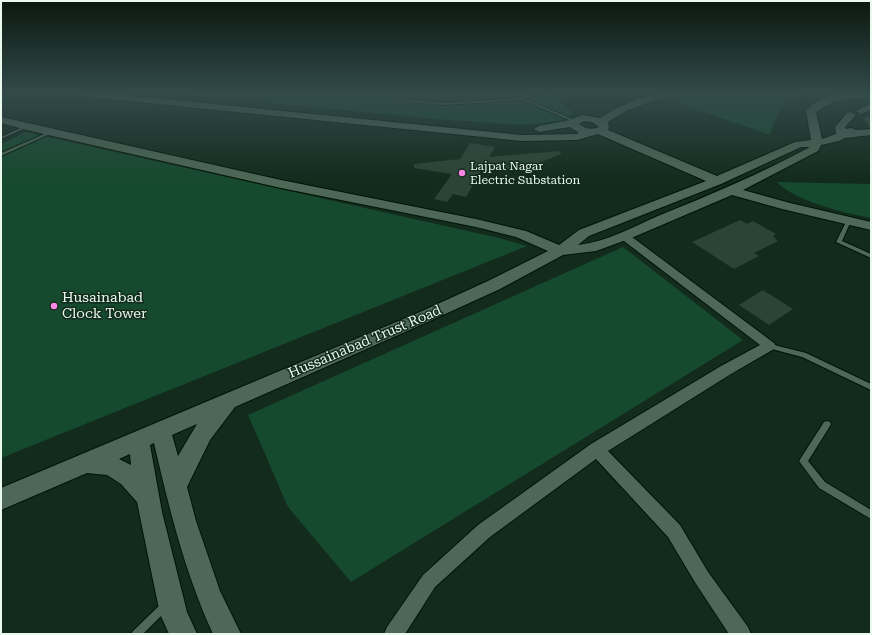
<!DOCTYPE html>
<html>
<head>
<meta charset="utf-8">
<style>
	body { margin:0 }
	#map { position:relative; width:872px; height:635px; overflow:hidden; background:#122b1c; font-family:"Roboto Serif",serif }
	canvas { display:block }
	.frame { position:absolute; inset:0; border:2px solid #eaf9ee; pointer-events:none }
</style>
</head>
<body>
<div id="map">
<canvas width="872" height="635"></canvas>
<div class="frame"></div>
</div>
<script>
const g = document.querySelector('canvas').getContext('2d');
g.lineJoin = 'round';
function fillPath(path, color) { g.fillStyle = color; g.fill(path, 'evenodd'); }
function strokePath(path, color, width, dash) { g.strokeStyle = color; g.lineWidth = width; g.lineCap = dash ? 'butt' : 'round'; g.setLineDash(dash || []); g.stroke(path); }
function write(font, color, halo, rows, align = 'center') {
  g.font = font + ' "Roboto Serif",serif'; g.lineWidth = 3; g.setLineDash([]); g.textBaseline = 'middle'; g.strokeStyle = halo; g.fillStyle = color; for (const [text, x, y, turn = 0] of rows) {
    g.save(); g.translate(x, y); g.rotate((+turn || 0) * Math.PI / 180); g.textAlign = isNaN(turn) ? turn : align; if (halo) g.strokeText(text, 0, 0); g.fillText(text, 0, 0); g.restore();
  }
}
const green = new Path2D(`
	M 164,93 L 552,93 L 574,114 L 558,121 L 522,125 L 437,119 Z
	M 673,93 L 806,93 C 780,103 778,109 770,135 L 661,97 Z
	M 26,132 L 499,238 L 527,246 L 1,458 L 1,144 Z
	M 777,182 L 871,184 L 871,218 C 845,213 794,201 777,182 Z
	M 623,247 L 743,340 L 351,582 L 288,507 L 248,415 Z`);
const building = new Path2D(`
	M 470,143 L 495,147 L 489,157 L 560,151 L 561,154 L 527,168 L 481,171 L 466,197 L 453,194 L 447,202 L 434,199 L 452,174 L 414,168 L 414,164 L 460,159 Z
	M 740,220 L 747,224 L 753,221 L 776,234 L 773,236 L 778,241 L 754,253 L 759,256 L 734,269 L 692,242 Z
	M 763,290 L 793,309 L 769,325 L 739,305 Z`);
const secondaryTunnel = new Path2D(`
	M 867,123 L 871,120`);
const lane = new Path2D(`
	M 534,93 L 536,93 L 538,95 L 525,99 L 577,121 L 574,122 L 522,100 L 445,105 L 397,101 L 395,100 L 397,99 L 445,103 L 522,98 L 534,95 Z
	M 25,126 L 28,127 L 1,139 L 1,137 Z
	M 49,132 L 52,133 L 1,156 L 1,153 Z
	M 847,220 L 849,220 L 851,221 L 842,241 L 871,254 L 871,258 L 836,242 Z
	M 768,344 L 770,344 L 806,353 L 871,384 L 871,390 L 802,357 L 768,348 L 767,346 Z
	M 827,421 L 830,422 L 831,424 L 830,426 L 808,461 L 825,482 L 871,510 L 871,519 L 819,488 L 799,461 L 824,422 Z
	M 165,601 L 168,603 L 170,606 L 168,609 L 143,634 L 131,634 L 133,631 L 162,603 Z`);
const street = new Path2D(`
	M 624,233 L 628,234 L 774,343 L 776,346 L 774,349 L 731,374 L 608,451 L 680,525 L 708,572 L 748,627 L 751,634 L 729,634 L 696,584 L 668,537 L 596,459 L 490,537 L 435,587 L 405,634 L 384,634 L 387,627 L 423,575 L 478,525 L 591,444 L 721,366 L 760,345 L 620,238 L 619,236 Z`);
const secondary = new Path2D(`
	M 74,93 L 104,93 L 522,135 L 576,134 L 579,133 L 570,127 L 539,132 L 534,129 L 539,126 L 570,120 L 582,115 L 600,118 C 621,105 646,93 670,93 L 669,95 L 626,111 L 608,122 L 609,128 L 608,130 L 717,176 L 795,142 L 811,140 L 806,111 C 821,92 849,93 871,93 L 871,98 C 851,98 833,99 816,112 L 822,139 L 836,134 L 835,127 L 847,113 L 851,112 L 856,115 L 845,127 L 846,129 L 851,128 L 856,130 L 871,129 L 871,135 L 845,138 L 839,141 L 821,145 L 818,151 L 743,190 L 790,203 L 871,222 L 871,230 L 782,209 L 732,195 L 629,239 L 596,251 L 563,255 L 500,289 L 432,320 L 235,407 L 210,440 L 187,487 L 196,521 L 220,591 L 241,634 L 213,634 C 185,573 169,508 154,443 L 150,445 L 162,512 L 187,612 L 197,634 L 169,634 L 160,614 L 137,502 L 121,484 L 107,475 L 87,473 L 1,510 L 1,488 L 420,312 L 488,281 L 548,251 L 516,237 L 476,227 L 281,188 L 31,131 L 1,123 L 1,117 L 281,180 L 476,219 L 526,231 L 559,245 L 579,230 L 706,181 L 598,134 L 577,140 L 522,141 L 79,96 ZM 584,121 L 592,122 L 599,127 C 592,130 585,129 579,124 ZM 801,147 L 810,147 C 760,174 710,195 658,216 C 633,227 606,242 578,245 L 589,236 L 721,184 ZM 197,424 L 178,456 L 172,435 ZM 130,454 L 131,465 L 119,459 Z
	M 871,103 L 871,110 L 861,114 L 856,111 Z`);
const markers = [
	[462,173,4,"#fc86e3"],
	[54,306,4,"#fc86e3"]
];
const farPoinames = [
	["Lajpat Nagar",470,166],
	["Electric Substation",470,180]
];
const poiNames = [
	["Husainabad",62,298],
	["Clock Tower",62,314]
];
const streetNames = [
	["Hussainabad Trust Road",365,342,-23]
];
fillPath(green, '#164a2e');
fillPath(building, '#2b4434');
strokePath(secondaryTunnel, '#324a3c', 10, [10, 5.5]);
strokePath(lane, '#001306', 2);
strokePath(street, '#001306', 2);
strokePath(secondary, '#001306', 2);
fillPath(lane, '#4e6857');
fillPath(street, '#4e6857');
fillPath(secondary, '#4e6857');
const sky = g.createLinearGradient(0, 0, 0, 182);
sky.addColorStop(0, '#0a180f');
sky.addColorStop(0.51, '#334a4b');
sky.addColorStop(1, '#334a4b00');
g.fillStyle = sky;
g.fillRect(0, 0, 872, 182);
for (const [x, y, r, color] of markers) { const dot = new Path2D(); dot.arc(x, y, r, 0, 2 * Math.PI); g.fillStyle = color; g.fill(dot); strokePath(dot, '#122b1c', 1.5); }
write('12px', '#eaf9ee', '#122b1c', farPoinames, 'left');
write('14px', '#eaf9ee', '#122b1c', poiNames, 'left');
write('14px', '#eaf9ee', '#122b1c', streetNames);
</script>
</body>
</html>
